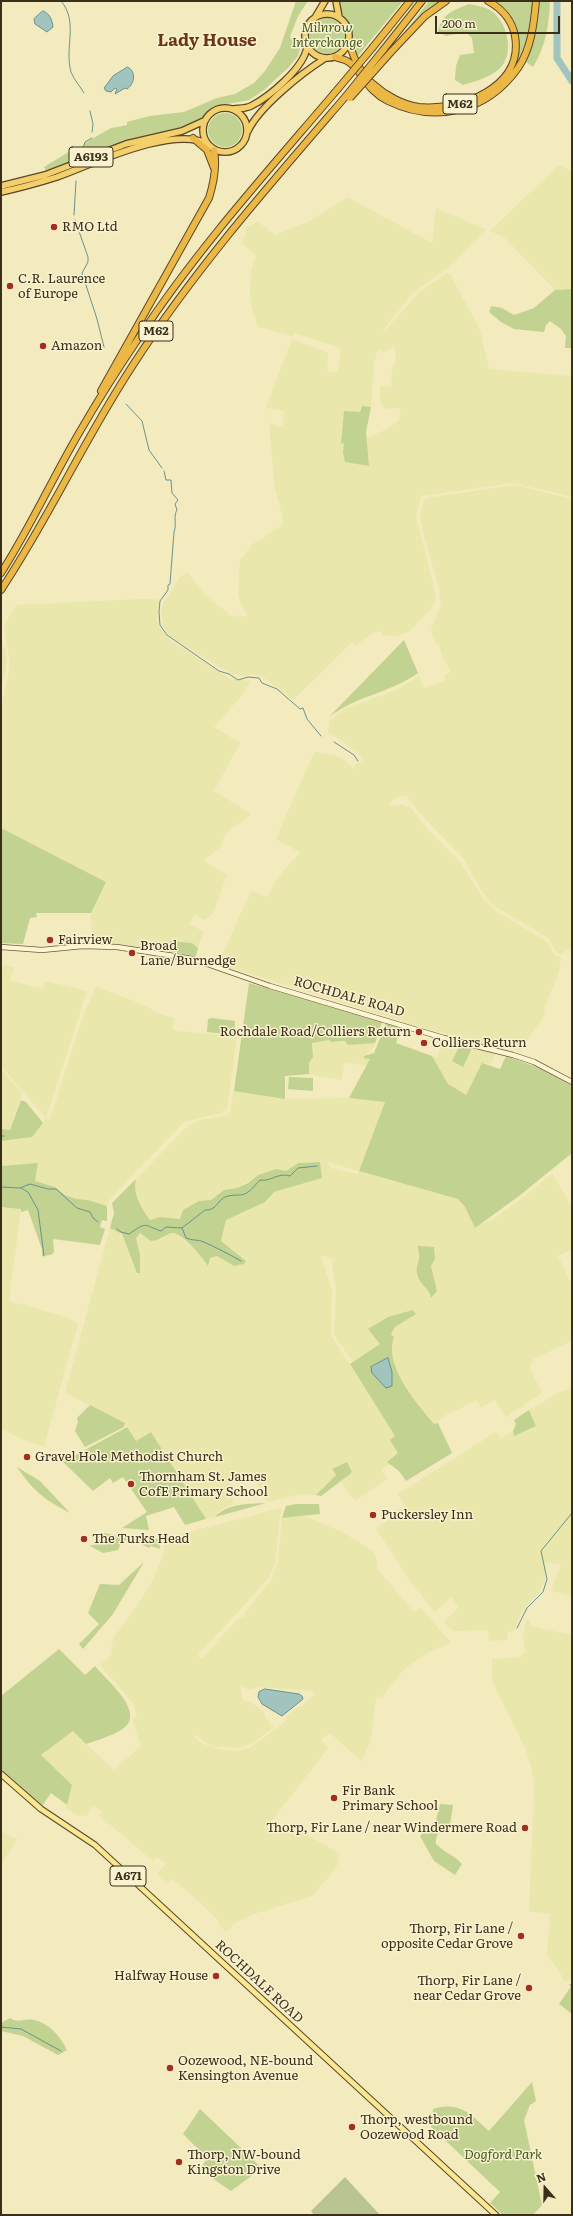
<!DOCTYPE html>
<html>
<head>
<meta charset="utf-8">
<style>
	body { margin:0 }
	#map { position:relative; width:573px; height:2216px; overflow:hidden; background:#f3eabe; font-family:Literata,serif }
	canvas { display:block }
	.frame { position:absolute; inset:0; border:2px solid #3b2e1b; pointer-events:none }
	.north { position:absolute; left:525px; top:2168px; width:40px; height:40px; -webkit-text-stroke:3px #f9f2cf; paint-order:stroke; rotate:340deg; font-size:11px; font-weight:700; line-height:16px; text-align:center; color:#3b2e1b }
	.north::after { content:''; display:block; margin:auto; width:14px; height:18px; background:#3b2e1b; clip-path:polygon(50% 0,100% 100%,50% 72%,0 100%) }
	.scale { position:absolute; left:435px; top:16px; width:125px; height:18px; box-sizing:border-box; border:2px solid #3b2e1b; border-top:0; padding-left:5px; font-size:12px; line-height:14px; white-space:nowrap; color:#3b2e1b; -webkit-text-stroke:3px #f9f2cf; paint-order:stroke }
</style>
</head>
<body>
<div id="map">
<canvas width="573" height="2216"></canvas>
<div class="frame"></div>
<div class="north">N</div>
<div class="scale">200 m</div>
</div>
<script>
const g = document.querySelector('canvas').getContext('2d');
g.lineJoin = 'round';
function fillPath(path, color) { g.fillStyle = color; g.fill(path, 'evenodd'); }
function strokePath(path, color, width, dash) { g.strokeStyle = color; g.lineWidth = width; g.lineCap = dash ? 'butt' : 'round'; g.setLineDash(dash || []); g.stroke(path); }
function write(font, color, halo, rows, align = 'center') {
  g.font = font + ' Literata,serif'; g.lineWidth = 3; g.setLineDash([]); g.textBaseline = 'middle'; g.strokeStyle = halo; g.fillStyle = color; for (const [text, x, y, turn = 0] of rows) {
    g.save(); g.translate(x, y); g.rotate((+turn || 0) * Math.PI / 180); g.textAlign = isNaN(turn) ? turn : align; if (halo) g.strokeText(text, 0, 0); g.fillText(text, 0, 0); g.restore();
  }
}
const farmland = new Path2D(`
	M 559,165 L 572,171 L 572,289 L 555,290 L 504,237 L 490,231 Z
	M 347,197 L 432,243 L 436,208 L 487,230 L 446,269 L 413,293 L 383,330 L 385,331 L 418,293 L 447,273 L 450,274 L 480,330 L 489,369 L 572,376 L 572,497 L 513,483 L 421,496 L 416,516 L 436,596 L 433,606 L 409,632 L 395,636 L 382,635 L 382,631 L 375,632 L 359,643 L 355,645 L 352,642 L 293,700 L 263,677 L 252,674 L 242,676 L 234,674 L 218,666 L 179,642 L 169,635 L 163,626 L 161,611 L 164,602 L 180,577 L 188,573 L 204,594 L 229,614 L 237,617 L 247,616 L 238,596 L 240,560 L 253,544 L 282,525 L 283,519 L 274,483 L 269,423 L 280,427 L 283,426 L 284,411 L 267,408 L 267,405 L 292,339 L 328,353 L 327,369 L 330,372 L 338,372 L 341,348 L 294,333 L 293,336 L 258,327 L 252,308 L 250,293 L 251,271 L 256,255 L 242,243 L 245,236 L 246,227 L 258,222 L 276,235 L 312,220 ZM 395,347 L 396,362 L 392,370 L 391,387 L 380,386 L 380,403 L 385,409 L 401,408 L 399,420 L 385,430 L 366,438 L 369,466 L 343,452 L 345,443 L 362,406 L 371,407 L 374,362 L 378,349 L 383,352 Z
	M 515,485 L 572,499 L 572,953 L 568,949 L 562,954 L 557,953 L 548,938 L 493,905 L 481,890 L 463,858 L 419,812 L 407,796 L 404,795 L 396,798 L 389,803 L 392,806 L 400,804 L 411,808 L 425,827 L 461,863 L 484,900 L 497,912 L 546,941 L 555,955 L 561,957 L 559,972 L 544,1008 L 545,1014 L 520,1051 L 432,1030 L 218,964 L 251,891 L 268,897 L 276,880 L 300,852 L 276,839 L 311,759 L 316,752 L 341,757 L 354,769 L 355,765 L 364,760 L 356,751 L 328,732 L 330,720 L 346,708 L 394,691 L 419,676 L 424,688 L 446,680 L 444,675 L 450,672 L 445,659 L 443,659 L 439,644 L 435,644 L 431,630 L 442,602 L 439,600 L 440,591 L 423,533 L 420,515 L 424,500 L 427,498 Z
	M 141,599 L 157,599 L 159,604 L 157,621 L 160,628 L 170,640 L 230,679 L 250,681 L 242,695 L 214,727 L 240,743 L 214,791 L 251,814 L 230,830 L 223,838 L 221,847 L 203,860 L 227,875 L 213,913 L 205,920 L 195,915 L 189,924 L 204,932 L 198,948 L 192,943 L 170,941 L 168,951 L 110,943 L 92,943 L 91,910 L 106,882 L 1,828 L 1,711 L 10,664 L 4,626 L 16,605 Z
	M 1,647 L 5,647 L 7,661 L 1,691 Z
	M 5,965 L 14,967 L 10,980 L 33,987 L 43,988 L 45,981 L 87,991 L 46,1118 L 50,1120 L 83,1016 L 96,987 L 134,1001 L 163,1015 L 174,1018 L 172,1030 L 237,1037 L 227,1109 L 222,1113 L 184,1122 L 111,1198 L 107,1206 L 88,1200 L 76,1199 L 65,1195 L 55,1187 L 35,1181 L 38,1164 L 1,1166 L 1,1141 L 32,1137 L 46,1118 L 1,1066 L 1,970 Z
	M 329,1040 L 331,1042 L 375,1043 L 374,1047 L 364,1056 L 370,1058 L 367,1065 L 344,1063 L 342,1080 L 309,1074 L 309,1063 L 313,1057 L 312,1043 Z
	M 443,1040 L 495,1053 L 491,1064 L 482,1063 L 467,1095 L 456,1090 L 448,1084 L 432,1056 L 437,1058 Z
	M 1,1069 L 22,1093 L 10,1130 L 1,1129 Z
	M 234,1091 L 285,1099 L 349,1098 L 385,1102 L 359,1171 L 458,1199 L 465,1207 L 475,1228 L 484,1222 L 491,1221 L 521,1199 L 552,1174 L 572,1207 L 572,1249 L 558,1256 L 572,1286 L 572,1341 L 533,1359 L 530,1368 L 542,1393 L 506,1417 L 495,1400 L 481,1407 L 476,1400 L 456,1411 L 453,1410 L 434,1424 L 410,1393 L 393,1363 L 391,1345 L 394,1337 L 391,1334 L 395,1327 L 416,1314 L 413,1310 L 369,1329 L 381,1344 L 353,1362 L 334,1335 L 336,1289 L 332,1265 L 333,1261 L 336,1260 L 324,1256 L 321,1256 L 332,1290 L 331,1335 L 396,1437 L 398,1453 L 388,1461 L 390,1464 L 382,1470 L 387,1479 L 355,1501 L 341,1482 L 352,1472 L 347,1462 L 332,1469 L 336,1475 L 316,1495 L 302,1494 L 267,1502 L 255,1478 L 230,1482 L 233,1504 L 222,1509 L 215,1517 L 206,1519 L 151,1432 L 136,1441 L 125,1423 L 65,1393 L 110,1228 L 118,1231 L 127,1244 L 140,1255 L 136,1238 L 140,1233 L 161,1240 L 171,1233 L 176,1234 L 196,1250 L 207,1265 L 210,1258 L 218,1256 L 234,1266 L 244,1264 L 246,1261 L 221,1241 L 226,1220 L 265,1202 L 273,1192 L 322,1178 L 320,1162 L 298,1163 L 286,1171 L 276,1169 L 258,1175 L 237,1188 L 224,1190 L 211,1200 L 199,1201 L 180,1219 L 160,1217 L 150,1220 L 137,1197 L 134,1185 L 136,1179 L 189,1125 L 200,1120 L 229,1115 ZM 328,1162 L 359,1171 L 358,1174 L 330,1168 ZM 417,1246 L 435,1259 L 431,1266 L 437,1291 L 431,1298 L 430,1291 L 419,1281 L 416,1272 L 421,1256 Z
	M 1,1207 L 21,1209 L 9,1301 L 66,1317 L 78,1323 L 44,1447 L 26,1441 L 1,1429 Z
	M 572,1388 L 572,1596 L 551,1591 L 561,1564 L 545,1563 L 545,1578 L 539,1593 L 521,1613 L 514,1631 L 507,1632 L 508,1640 L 489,1641 L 488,1630 L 453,1631 L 444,1622 L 459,1607 L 451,1597 L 435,1613 L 410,1581 L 376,1528 L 393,1518 L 395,1512 L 405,1506 L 398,1494 L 496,1432 L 501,1438 L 513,1431 L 514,1436 L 536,1426 L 529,1410 L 557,1393 Z
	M 281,1508 L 275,1563 L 269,1578 L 198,1655 L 201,1659 L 240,1617 L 244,1617 L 244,1614 L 271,1580 L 278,1562 L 282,1518 L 304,1516 L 342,1532 L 373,1551 L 378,1563 L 376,1567 L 414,1612 L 421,1608 L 451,1643 L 429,1652 L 404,1669 L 381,1699 L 377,1696 L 374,1710 L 371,1741 L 361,1761 L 330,1733 L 321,1739 L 328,1748 L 270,1823 L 290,1834 L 297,1831 L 302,1832 L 340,1854 L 337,1866 L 331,1874 L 312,1896 L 254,1914 L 235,1923 L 226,1932 L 218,1924 L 220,1922 L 182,1886 L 171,1879 L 167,1884 L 157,1874 L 166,1864 L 157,1857 L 153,1861 L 100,1816 L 102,1811 L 93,1806 L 86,1816 L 76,1815 L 66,1808 L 67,1805 L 41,1755 L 73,1731 L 114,1770 L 141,1746 L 132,1719 L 137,1715 L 133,1703 L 100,1665 L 112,1654 L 111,1649 L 114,1637 L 138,1605 L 153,1580 L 163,1556 L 166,1538 ZM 240,1686 L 251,1690 L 258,1687 L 310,1691 L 315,1693 L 301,1708 L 299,1706 L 286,1717 L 287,1720 L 285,1722 L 250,1748 L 235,1751 L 224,1750 L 203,1744 L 195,1738 L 194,1737 L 196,1735 L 206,1743 L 216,1747 L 239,1748 L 255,1742 L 273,1727 L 265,1717 L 265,1713 L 254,1704 L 243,1700 Z
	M 526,1620 L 530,1622 L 530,1626 L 572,1635 L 572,1981 L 564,1981 L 559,1970 L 547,1956 L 550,1914 L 529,1911 L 534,1786 L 532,1770 L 526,1750 L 492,1681 L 492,1659 L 522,1657 L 522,1654 L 525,1653 L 523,1637 Z
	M 1,1832 L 17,1839 L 1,1865 Z`);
const green = new Path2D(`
	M 296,1 L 308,1 L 298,16 L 290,37 L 301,46 L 298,56 L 289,67 L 264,90 L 249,100 L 212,107 L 199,121 L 187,126 L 126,141 L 46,171 L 44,167 L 77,147 L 78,153 L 82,154 L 85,143 L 111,128 L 127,125 L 127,122 L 150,116 L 184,112 L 217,98 L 235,94 L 254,83 L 265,71 L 280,48 Z
	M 338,1 L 403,1 L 358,56 L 353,46 L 350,23 L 342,14 Z
	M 429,1 L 442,1 L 423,15 L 392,48 Z
	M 492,1 L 533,1 L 527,40 L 518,61 L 516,59 L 515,30 Z
	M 540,1 L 550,1 C 549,24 546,46 533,67 L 526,62 L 536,31 Z
	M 469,4 C 478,6 489,7 495,14 C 508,27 513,51 502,66 C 493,77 475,81 463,85 L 455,80 L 456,66 L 460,55 L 474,53 L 472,38 L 466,32 L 446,36 L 438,32 C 441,14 454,10 469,4 Z
	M309 36a18 18 0 1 1 36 0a18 18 0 1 1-36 0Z
	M208 130a17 17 0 1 1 34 0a17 17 0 1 1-34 0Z
	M 572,289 L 572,348 L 565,348 L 566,336 L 561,329 L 550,321 L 546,325 L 544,332 L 514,329 L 501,322 L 489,312 L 491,306 L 502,308 L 514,315 L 534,308 L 555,290 Z
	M 362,406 L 371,407 L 366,432 L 369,466 L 345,462 L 343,452 L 344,443 L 341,444 L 344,411 L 360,412 Z
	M 404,640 L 418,673 C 390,693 356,696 329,717 Z
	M 1,828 L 106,882 L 91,913 L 36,913 L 37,917 L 30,918 L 23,944 L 1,943 Z
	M 170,941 L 192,943 L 198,948 L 196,956 L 168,951 Z
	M 249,983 L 382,1022 L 375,1043 L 348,1045 L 345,1041 L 331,1042 L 329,1040 L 312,1043 L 313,1057 L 309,1063 L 309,1074 L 285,1076 L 285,1099 L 234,1091 Z
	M 212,1018 L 235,1021 L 234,1035 L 207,1032 L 208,1019 Z
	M 386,1023 L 401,1028 L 396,1043 L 432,1056 L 448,1084 L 466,1095 L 482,1063 L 500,1069 L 506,1056 L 539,1068 L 572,1086 L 572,1153 L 519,1196 L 475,1228 L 465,1207 L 458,1199 L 359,1171 L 385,1102 L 349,1098 L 370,1059 L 364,1058 L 364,1056 L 374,1053 Z
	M 460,1045 L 472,1048 L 463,1067 L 452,1061 Z
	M 289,1077 L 313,1078 L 313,1091 L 288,1089 Z
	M 21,1100 L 26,1102 L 43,1123 L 32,1137 L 1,1141 L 1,1129 L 10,1130 Z
	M 320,1162 L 322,1178 L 274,1192 L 265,1202 L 226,1220 L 221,1241 L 246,1261 L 244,1264 L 234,1266 L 217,1256 L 210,1258 L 208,1266 C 203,1258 182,1232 172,1233 C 166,1234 162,1240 151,1241 L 140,1233 L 136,1238 L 140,1255 L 140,1273 L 137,1273 L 122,1234 L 110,1228 L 114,1213 L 112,1203 L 136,1179 C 132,1194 142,1208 150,1220 L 160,1217 L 180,1219 L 183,1210 L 199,1201 L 211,1200 L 224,1190 L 237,1188 L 248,1183 L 258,1175 L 276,1169 L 286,1171 L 298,1163 Z
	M 38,1163 L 35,1181 L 55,1187 L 65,1195 L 76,1199 L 88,1200 L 107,1206 L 107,1221 L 102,1220 L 100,1227 L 105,1229 L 100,1245 L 53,1239 L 54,1252 L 51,1255 L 42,1256 L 42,1249 L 28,1210 L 21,1212 L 21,1209 L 1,1207 L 1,1166 Z
	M 417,1246 L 434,1247 L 435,1259 L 431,1266 L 437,1291 L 431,1298 C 429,1287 419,1285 417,1274 C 415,1263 423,1261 417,1246 Z
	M 413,1310 L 416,1314 L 395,1327 L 391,1334 L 394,1337 C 383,1365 417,1403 434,1424 L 438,1423 L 452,1453 L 406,1481 L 399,1471 L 387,1462 L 398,1453 L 390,1440 L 395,1436 L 350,1364 L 380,1344 L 368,1329 L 388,1317 Z
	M 90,1405 L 125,1423 L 124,1427 L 85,1447 L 75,1431 L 78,1422 L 77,1418 Z
	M 529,1410 L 536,1426 L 514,1436 L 513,1431 L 516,1424 L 514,1420 Z
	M 127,1427 L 136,1441 L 151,1432 L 206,1519 L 185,1525 L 174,1507 L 146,1516 L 149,1530 L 122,1528 L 147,1512 L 123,1477 L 113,1483 L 110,1478 L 93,1491 L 63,1462 Z
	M 347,1462 L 352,1472 L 349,1475 L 321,1496 L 316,1495 L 336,1475 L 332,1469 Z
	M 17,1467 L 40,1481 L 70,1513 C 44,1499 34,1492 17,1467 Z
	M 266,1503 L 215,1517 C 228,1503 248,1504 266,1503 Z
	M 296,1504 L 319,1504 L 320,1514 L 282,1518 L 286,1506 Z
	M 105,1533 L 131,1539 L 159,1539 L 160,1549 L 151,1546 L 149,1548 L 131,1539 L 122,1541 L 118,1550 L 103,1553 L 90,1546 L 96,1544 Z
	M 144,1562 L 113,1614 L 83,1649 L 79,1644 L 99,1624 L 88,1613 L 100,1584 L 119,1585 Z
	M 59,1649 L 85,1675 L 95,1666 C 106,1680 149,1714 121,1730 C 111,1736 98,1740 86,1744 L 73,1731 L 41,1755 L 72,1785 L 67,1805 L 51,1793 L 42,1806 L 1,1769 L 1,1696 Z
	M 440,1804 L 453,1805 L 450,1825 C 441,1830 435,1833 436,1844 C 445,1853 454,1855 462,1864 L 455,1875 L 434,1861 L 420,1836 L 436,1820 Z
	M 572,1985 L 572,2014 L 559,2004 Z
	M 10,2018 C 17,2024 26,2018 34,2020 C 49,2023 61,2037 67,2050 L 58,2055 L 23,2036 L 1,2031 L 1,2023 Z
	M 532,2082 L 536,2101 L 530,2105 L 524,2120 L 542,2205 L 533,2215 L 503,2215 L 490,2203 L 500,2192 L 431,2127 L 433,2109 C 460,2101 470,2114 489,2131 Z
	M 200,2109 L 262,2168 L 231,2191 L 200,2170 L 207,2158 L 183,2134 Z`);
const cemetery = new Path2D(`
	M 345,2177 L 380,2215 L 314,2215 L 311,2211 Z`);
const water = new Path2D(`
	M 43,11 C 50,14 52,19 53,27 L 47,32 L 35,24 L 34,19 Z
	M 128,67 C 138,74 133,85 127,89 L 125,88 L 115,94 L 117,89 L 115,88 L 111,92 L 106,91 L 104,88 L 113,76 Z
	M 388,1358 L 392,1372 L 392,1386 L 386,1388 L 372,1373 L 371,1367 Z
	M 265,1689 L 299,1694 L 302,1696 L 303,1699 L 282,1716 L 262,1704 L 258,1697 L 259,1692 Z`);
const stream = new Path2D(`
	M 61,1 C 79,22 64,47 71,72 C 74,80 80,86 84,93
	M 90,111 L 93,124 L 92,132
	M 82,151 L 85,142 L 92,138
	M 74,215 L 76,181
	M 75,220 L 88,257 L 88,262 L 82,273 L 97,319 L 104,347
	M 126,404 L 142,421 L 149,450 L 162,468
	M 164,471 L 166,480 L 171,480 L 172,493 L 178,500 L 175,504 L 177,510 C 173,516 177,524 174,532 L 170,584 L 168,585 L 168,590 L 160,601 L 159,612 L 160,625 L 167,635 L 219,671 L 229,674 L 238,680 L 248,677 L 259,678 L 262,683 L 277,689 L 300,709 L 303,708 L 307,719 L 321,736
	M 334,742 L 354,755 L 358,761
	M 1,1136 L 4,1136
	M 1,1187 L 20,1188 L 30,1184 L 48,1189 L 56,1189 L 77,1208 L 90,1212 L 93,1218 L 98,1222
	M 21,1188 L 28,1192 L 38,1210 L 44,1256
	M 182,1228 L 205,1210 C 216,1211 217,1201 225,1197 C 230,1195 236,1195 241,1195 C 249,1194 254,1186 260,1180 C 271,1182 278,1172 290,1176 L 298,1168 L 317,1166
	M 117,1229 L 121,1232 L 129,1234 C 148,1221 143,1225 161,1231 L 166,1227 L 182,1228 L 186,1238 C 192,1241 198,1239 204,1242 C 217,1248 229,1254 241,1261
	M 517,1628 L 527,1608 L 543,1592 L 547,1579 L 541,1551 L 572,1513
	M 570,1985 L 572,1985
	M 1,2027 L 21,2029 L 61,2051`);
const river = new Path2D(`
	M 557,1 L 557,58 L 572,81`);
const secondary = new Path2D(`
	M 1,947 L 42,950 L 83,946 L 117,947 L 193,959 L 270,986 L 444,1038 L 513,1055 L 534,1062 L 572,1082`);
const primary = new Path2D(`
	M 1,1774 L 41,1809 L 95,1845 L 496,2215`);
const trunk = new Path2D(`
	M 336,1 L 339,17
	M305 36a22 22 0 1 1 44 0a22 22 0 1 1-44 0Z
	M 316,16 L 325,1
	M203 130a22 22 0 1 1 44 0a22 22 0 1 1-44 0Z
	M 233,109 C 239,108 245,109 251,106 C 269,97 304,68 307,47
	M 248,131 C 259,107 302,73 324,59
	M 1,186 L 45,175 L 126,144 L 182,131 L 204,121
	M 1,192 C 20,188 38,183 57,177 C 93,164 173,125 208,144`);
const motorway = new Path2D(`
	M 349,42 C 353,57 361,74 373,84 C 385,95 403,105 419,107 C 460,111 524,88 515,36 C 512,20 501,8 488,1
	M 373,47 L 410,1
	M 384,49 L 422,1
	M 391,52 L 425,16 L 446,1
	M 335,57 C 340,59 346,59 350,63 C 365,75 367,91 388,101 C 435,124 487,112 518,68 C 531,49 534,24 536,1
	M 193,138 L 207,150 L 214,168
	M 101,391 L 209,198 C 214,182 217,166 214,150
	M 1,573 C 30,528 52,479 79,433 C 98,400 119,367 140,336 C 198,248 269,170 337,90
	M 1,590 C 49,518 85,438 133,365 C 195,269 271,183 346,96`);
const motorwayBridge = new Path2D(`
	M 337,90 L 373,47
	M 346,96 L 384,49
	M 350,98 L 391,52`);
const markers = [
	[54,227,4,"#a32e1e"],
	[10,286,4,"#a32e1e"],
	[43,346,4,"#a32e1e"],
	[50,940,4,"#a32e1e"],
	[132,953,4,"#a32e1e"],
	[419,1032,4,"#a32e1e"],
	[424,1043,4,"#a32e1e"],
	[27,1457,4,"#a32e1e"],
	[131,1484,4,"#a32e1e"],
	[373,1515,4,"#a32e1e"],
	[84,1539,4,"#a32e1e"],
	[334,1798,4,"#a32e1e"],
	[525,1828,4,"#a32e1e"],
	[521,1936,4,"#a32e1e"],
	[216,1976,4,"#a32e1e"],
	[529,1988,4,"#a32e1e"],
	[170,2068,4,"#a32e1e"],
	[352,2127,4,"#a32e1e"],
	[179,2162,4,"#a32e1e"]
];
const shields = [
	[460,104,34],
	[91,157,44],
	[156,331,34],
	[128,1876,36]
];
const shieldNames = [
	["M62",460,104],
	["A6193",91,157],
	["M62",156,331],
	["A671",128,1876]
];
const parkNames = [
	["Milnrow",327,28],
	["Interchange",327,43],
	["Dogford Park",503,2155]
];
const poiNames = [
	["RMO Ltd",62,227],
	["C.R. Laurence",18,279],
	["of Europe",18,294],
	["Amazon",51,346],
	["Fairview",58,940],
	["Broad",140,946],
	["Lane/Burnedge",140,961],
	["Rochdale Road/Colliers Return",411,1032,"right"],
	["Colliers Return",432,1043],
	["Gravel Hole Methodist Church",35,1457],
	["Thornham St. James",139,1477],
	["CofE Primary School",139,1492],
	["Puckersley Inn",381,1515],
	["The Turks Head",92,1539],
	["Fir Bank",342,1791],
	["Primary School",342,1806],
	["Thorp, Fir Lane / near Windermere Road",517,1828,"right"],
	["Thorp, Fir Lane /",513,1929,"right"],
	["opposite Cedar Grove",513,1944,"right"],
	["Halfway House",208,1976,"right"],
	["Thorp, Fir Lane /",521,1981,"right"],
	["near Cedar Grove",521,1996,"right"],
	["Oozewood, NE-bound",178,2061],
	["Kensington Avenue",178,2076],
	["Thorp, westbound",360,2120],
	["Oozewood Road",360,2135],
	["Thorp, NW-bound",187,2155],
	["Kingston Drive",187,2170]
];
const streetNames = [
	["ROCHDALE ROAD",349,997,16],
	["ROCHDALE ROAD",259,1982,43]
];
const districtNames = [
	["Lady House",207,41]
];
fillPath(farmland, '#e9e7ab');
fillPath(green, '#c2d291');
fillPath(cemetery, '#b9c591');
fillPath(water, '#a2c4be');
strokePath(water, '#68938d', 1);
strokePath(stream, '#68938d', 1);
strokePath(river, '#a2c4be', 7);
strokePath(secondary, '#6f5a38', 6);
strokePath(primary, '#5a462a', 7);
strokePath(trunk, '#5a462a', 8);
strokePath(motorway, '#5a462a', 8);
strokePath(secondary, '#fcf5d2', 4.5);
strokePath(primary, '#fae791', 5);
strokePath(trunk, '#f3d06b', 5.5);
strokePath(motorway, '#ecb845', 6);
strokePath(motorwayBridge, '#5a462a', 8, []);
strokePath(motorwayBridge, '#ecb845', 6);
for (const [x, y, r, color] of markers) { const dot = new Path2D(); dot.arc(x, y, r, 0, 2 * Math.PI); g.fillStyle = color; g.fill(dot); strokePath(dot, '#f9f2cf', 1.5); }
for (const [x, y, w] of shields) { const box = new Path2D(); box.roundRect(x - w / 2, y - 10, w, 20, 3); g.fillStyle = '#f9f2cf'; g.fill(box); strokePath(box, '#3b2e1b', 1); }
write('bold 12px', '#3b2e1b', null, shieldNames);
write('italic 13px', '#445a1f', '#f9f2cf', parkNames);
write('13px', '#3b2e1b', '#f9f2cf', poiNames, 'left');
write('13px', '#3b2e1b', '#f9f2cf', streetNames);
write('bold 17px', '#6c3316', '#f9f2cf', districtNames);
</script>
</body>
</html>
